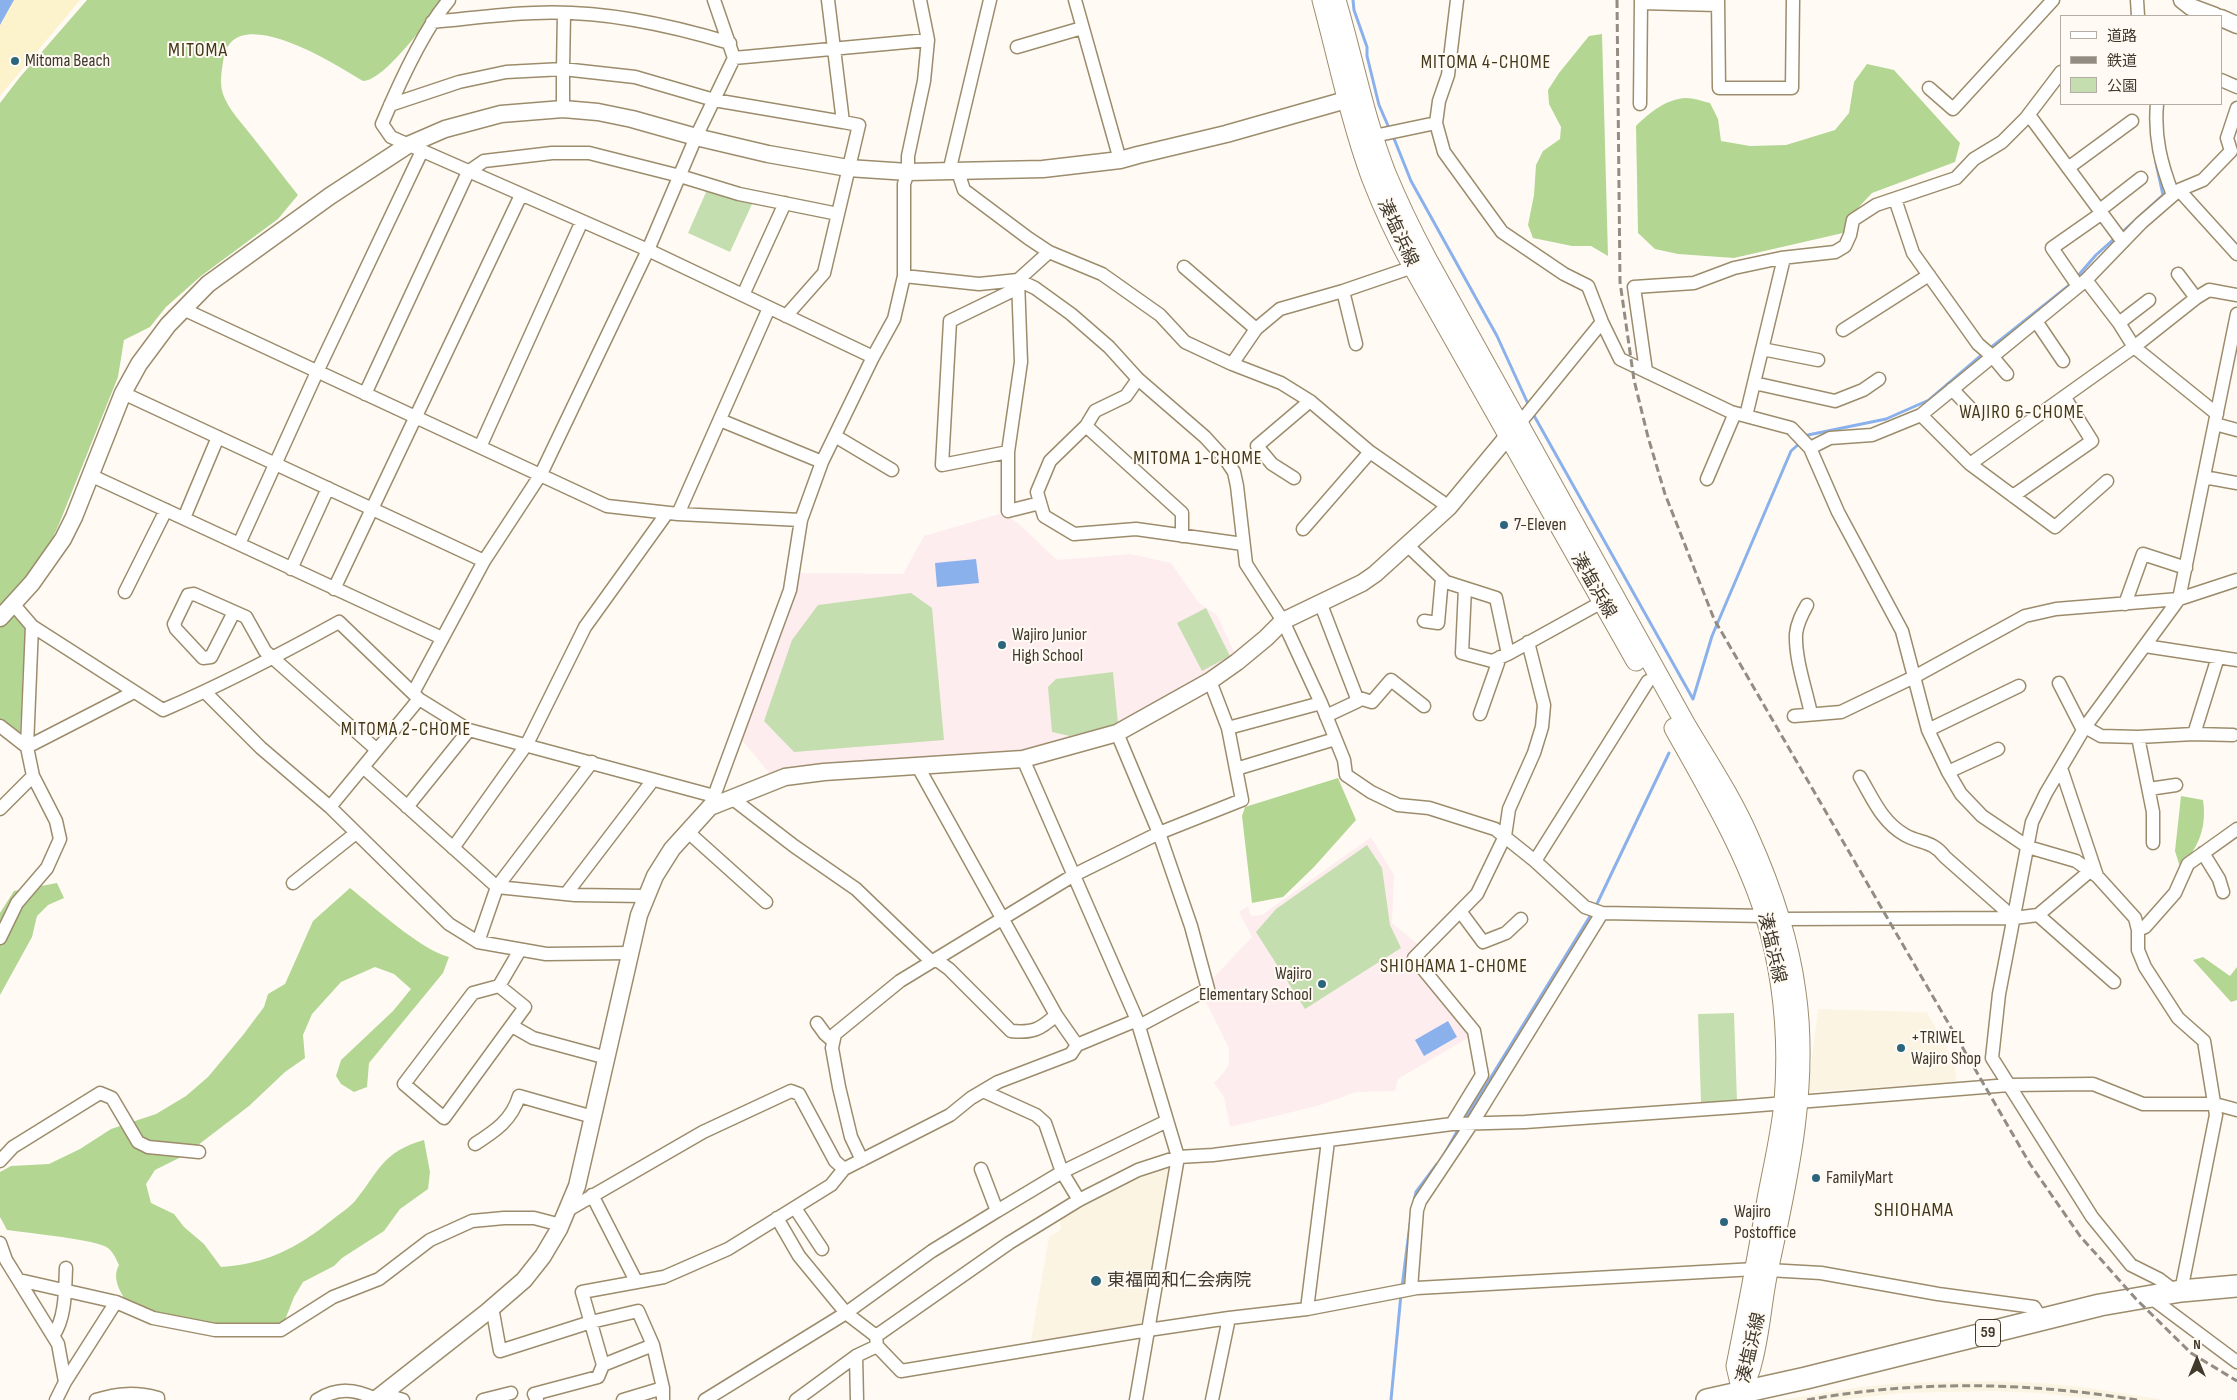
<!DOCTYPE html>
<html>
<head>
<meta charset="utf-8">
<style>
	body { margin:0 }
	#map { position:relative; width:2237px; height:1400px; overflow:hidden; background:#fffbf4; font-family:"Sofia Sans Condensed","Noto Sans JP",sans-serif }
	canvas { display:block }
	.legend { position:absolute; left:2060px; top:15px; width:162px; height:90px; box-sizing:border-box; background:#fffbf4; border:1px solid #b3ada4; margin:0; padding:6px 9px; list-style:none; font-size:15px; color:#40392c }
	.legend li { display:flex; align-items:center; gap:10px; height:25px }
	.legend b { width:25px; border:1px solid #b3ada4 }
	.north { position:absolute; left:2172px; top:1335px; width:50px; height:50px; -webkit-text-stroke:4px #fffbf4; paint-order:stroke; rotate:0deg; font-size:14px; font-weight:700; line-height:20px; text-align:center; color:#40392c }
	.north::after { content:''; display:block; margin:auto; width:18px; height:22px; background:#40392c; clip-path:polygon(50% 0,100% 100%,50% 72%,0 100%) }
</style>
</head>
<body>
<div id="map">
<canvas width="2237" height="1400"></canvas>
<ul class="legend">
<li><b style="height:6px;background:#fff"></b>道路</li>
<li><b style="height:6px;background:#928c82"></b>鉄道</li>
<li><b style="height:14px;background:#c5deaf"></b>公園</li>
</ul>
<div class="north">N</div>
</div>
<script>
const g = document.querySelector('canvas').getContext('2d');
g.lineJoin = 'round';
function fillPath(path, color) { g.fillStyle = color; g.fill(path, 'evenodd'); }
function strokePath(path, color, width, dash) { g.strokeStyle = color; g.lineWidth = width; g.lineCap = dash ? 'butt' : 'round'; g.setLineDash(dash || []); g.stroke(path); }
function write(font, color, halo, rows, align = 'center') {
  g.font = font + ' "Sofia Sans Condensed","Noto Sans JP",sans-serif'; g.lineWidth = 4; g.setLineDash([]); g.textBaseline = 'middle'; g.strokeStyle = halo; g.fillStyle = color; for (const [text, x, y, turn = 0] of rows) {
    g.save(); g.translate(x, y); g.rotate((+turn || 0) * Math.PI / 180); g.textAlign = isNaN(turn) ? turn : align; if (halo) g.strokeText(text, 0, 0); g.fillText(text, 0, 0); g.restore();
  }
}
const built = new Path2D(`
	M 1818,1009 L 1927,1012 L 1954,1061 L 1957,1082 L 1806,1092 L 1809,1081 Z
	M 1174,1162 L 1143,1325 L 1030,1346 L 1049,1237 L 1061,1229 L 1059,1215 L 1132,1178 Z
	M 1993,1381 L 2040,1383 L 2082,1387 L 2165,1400 L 2101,1400 L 2039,1393 L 1992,1391 L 1901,1393 L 1840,1400 L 1781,1400 L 1861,1387 L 1900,1383 Z`);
const education = new Path2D(`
	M 1003,513 L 1019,524 L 1057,560 L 1130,554 L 1171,563 L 1199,603 L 1217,615 L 1234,652 L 1234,657 L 1116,726 L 1017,753 L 784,769 L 770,774 L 742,740 L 775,639 L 795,594 L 797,573 L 903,574 L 924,536 Z
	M 1371,837 L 1394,875 L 1392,923 L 1420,946 L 1410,955 L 1471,1036 L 1398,1079 L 1395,1091 L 1356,1092 L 1317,1106 L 1230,1127 L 1224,1097 L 1214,1083 L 1224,1072 L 1229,1064 L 1229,1048 L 1203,996 L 1214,989 L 1212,979 L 1252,937 L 1239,912 L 1248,906 L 1251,916 L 1262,915 Z`);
const green = new Path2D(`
	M 707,190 L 753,202 L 730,252 L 688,233 Z
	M 911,593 L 932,608 L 944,740 L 794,752 L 764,721 L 792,640 L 818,605 Z
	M 1206,608 L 1230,656 L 1202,671 L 1177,623 Z
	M 1113,672 L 1118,724 L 1070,736 L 1052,732 L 1048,687 L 1056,679 Z
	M 1367,845 L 1382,868 L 1390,925 L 1401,948 L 1305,1009 L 1256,932 L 1276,909 Z
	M 1734,1013 L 1737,1102 L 1701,1103 L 1698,1014 Z`);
const forest = new Path2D(`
	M 87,0 L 444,0 C 429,18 385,81 363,81 C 338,66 237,1 224,56 C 222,68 219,83 223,94 C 228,109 242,123 251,135 C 267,155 282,175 298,195 L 278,219 L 201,276 L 166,307 L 150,327 L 124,340 L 118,377 L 59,524 L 18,614 L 27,630 L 23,669 L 20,737 L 0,719 L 0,103 L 20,77 Z
	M 1602,34 L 1608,256 L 1591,246 L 1572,246 L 1533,238 L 1528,225 L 1534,195 L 1536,165 L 1543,151 L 1560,139 L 1561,127 L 1549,104 L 1548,90 L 1559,73 L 1589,36 Z
	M 1867,64 L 1894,70 L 1960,143 L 1955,162 L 1872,193 L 1858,208 L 1843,233 L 1734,258 L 1678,254 L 1655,249 L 1638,233 L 1636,126 C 1649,113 1666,99 1686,98 C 1694,98 1702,101 1710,103 L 1718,119 L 1721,141 L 1750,146 L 1786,145 L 1835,130 L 1849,113 L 1854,82 Z
	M 1338,778 L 1356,820 L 1314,867 L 1283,897 L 1252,903 L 1242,816 L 1245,807 Z
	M 2181,796 L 2203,800 C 2207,827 2199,848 2180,867 L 2175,851 Z
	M 57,883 L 64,898 L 48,905 L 37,916 L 32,937 L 0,995 L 0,913 L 14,891 Z
	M 350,888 C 374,907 421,950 449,957 L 443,973 L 369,1063 L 367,1087 L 354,1092 L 341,1084 L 336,1076 L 341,1060 L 393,1011 L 411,989 L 394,974 L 375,967 L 341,982 L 312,1014 L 303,1035 L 305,1058 L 285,1072 L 249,1106 L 185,1155 L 155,1170 L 146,1184 L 151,1203 L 174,1214 L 184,1227 L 204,1244 L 221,1267 C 266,1264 297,1248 332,1220 C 339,1214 349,1208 355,1201 C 380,1170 382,1152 424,1140 L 430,1172 L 428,1189 L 400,1209 L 384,1231 L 342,1258 L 334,1266 L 303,1282 L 294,1297 L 283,1325 L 229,1327 L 132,1310 C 124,1297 110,1281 119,1265 C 116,1259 114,1253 108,1248 C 95,1239 27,1233 7,1230 L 0,1217 L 0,1172 L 11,1166 L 49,1164 L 80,1149 L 111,1129 L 156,1114 L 186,1096 L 208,1077 L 243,1035 L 264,1007 L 268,994 L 285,984 L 313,921 Z
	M 2203,957 L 2230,976 L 2237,967 L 2237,1000 L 2231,1002 L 2193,960 Z`);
const sand = new Path2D(`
	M 14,0 L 80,0 L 0,96 L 0,25 Z`);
const water = new Path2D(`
	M 0,0 L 14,0 L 0,25 Z
	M 976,559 L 979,583 L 937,587 L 935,563 Z
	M 1448,1021 L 1457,1037 L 1424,1056 L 1415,1040 Z`);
const stream = new Path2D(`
	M 1353,0 L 1354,10 L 1367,47 L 1367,56 L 1379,105 L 1389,128
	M 1393,136 L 1411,181 L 1497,336 L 1529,406
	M 2120,234 L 2163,195 L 2156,163
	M 2076,278 L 2096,255 L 2115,238
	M 1989,349 L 2072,283
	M 1532,412 L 1693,699
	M 1805,438 L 1808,435 L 1886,419 L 1929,400 L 1984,353
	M 1693,699 L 1712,636 L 1791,451 L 1800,443
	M 1595,908 L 1669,753
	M 1464,1121 L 1592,913
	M 1445,1153 L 1459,1128
	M 1414,1201 L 1416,1192 L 1437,1164
	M 1402,1287 L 1410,1224
	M 1391,1400 L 1401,1294`);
const minor = new Path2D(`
	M 449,0 C 423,30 398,86 382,124 L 391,137 L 648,250 L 873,357
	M 1075,0 L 1120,160
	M 1457,0 L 1448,75 L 1439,101 L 1436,123 L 1444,152 L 1502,232 L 1564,274 L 1588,286 L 1602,322 L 1620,359 L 1731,412 L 1791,428 L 1810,448 L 1838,512 L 1902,631 L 1928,730 L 1948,772 L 1961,794 L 1982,816 L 2028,847 L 2076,861 L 2097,876 L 2135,918 L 2138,930 L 2138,950 L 2145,967 L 2178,1018 L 2204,1041 L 2216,1115 L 2181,1291
	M 1718,0 L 1719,88 L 1792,88 L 1793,0
	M 2137,0 L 2138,16
	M 1641,3 L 1718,5
	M 564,13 L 563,69 L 635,77 L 714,100 L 843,122
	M 432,22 C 466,19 500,14 534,13 C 601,10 666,24 730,43
	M 1017,47 L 1082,28
	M 734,58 L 928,40
	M 2221,80 L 2237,87
	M 1929,88 L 1953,109 L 2053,0
	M 1640,104 L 1641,0
	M 2157,104 C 2154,137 2161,164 2173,195
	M 390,105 L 459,82 L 506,72 L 563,69 L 563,109
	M 2029,115 L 2123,242
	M 1374,136 L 1436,123
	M 2068,168 L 2132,121
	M 949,172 L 990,0
	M 958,172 L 964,190 L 1028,238 L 1049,252 L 1102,274 L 1160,315 L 1185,342 L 1232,364 L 1281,383 L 1310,401 L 1370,452 L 1449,507
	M 2179,190 L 2237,254
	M 1895,199 L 1913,253 L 1978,344 L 1992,356 L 2007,374
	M 2100,210 L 2141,178
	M 1184,267 L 1256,329
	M 2178,274 L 2196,298
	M 904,276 L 979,284 L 1018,280 L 1035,288 L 1071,314 L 1109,347 L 1138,379 L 1205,437 L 1226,460 L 1234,472 L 1237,486 L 1246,564 L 1283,621 L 1321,703 L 1344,760 L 1346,775 L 1371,792 L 1398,805 L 1429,808 L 1495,829 L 1535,861 L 1585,907 L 1602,913 L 1765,916
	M 2086,280 L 2119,323 L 2134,347 L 2217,414
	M 2078,286 L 2052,248 L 2102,213
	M 1343,291 L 1356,344
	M 743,295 L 785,203
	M 183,309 L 607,506 L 678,514 L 801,520
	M 786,316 L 824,273 L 859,125 L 843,122 L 828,0
	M 2036,321 L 2063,361
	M 2119,323 L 2149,300
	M 1843,330 L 1929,275
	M 1762,349 L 1818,360
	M 1232,364 L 1256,329 L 1280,309 L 1343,291 L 1413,267
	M 1646,371 L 1634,287 L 1694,283 L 1734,268 L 1781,258 L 1835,252 L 1845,246 L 1850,235 L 1853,220 L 1876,205 L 1956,178 L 1974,159 L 2002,142 L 2026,118 L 2061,72
	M 1138,379 L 1126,396 L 1095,411 L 1086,426 L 1050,461 L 1037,492 L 1044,516 L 1074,534 L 1136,529 L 1243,544
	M 1754,383 L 1835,401 L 1863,390 L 1879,379
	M 1952,389 L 1970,408
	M 123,393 L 484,561
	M 365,394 L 468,172 L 484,161 L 552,153 L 589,153 L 680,176 L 739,194 L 838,214
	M 1921,415 L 1970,464 L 2055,527 L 2107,481
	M 1746,416 L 1784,258
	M 720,420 L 822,462
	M 1519,424 L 1602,322
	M 2215,424 L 2237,430
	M 1086,426 L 1182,513 L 1182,536
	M 835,436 L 892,470
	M 480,447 L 582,221
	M 1810,448 L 1830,438 L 1872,435 L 1921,415 L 2086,280 L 2141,223 L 2179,190 L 2203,180 L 2231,151 L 2227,138 L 2237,108
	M 1008,452 L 942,465 L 950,321 L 1018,288
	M 1970,464 L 2134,347 L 2196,298 L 2209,290 L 2237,295
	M 90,475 L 442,638
	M 2204,477 L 2237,483
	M 1294,478 L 1272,464 L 1257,446 L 1310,401
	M 1707,479 L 1735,413
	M 2013,496 L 2092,441 L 2065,398
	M 1040,503 L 1008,511 L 1008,452 L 1021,362 L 1018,280 L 1049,252
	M 678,514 L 769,308
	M 184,518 L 218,437
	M 1303,529 L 1370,452
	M 239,544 L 317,372 L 422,151
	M 1407,545 L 1446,582 L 1496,598 L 1508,654 L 1602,602
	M 291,569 L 328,488
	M 1465,588 L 1462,653 L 1492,661 L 1508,654
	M 334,589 L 521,195
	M 125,592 L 166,510
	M 1320,602 L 1358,701 L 1326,716
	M 2125,604 L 2143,554 L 2186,568
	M 14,605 L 32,626 L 163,710 C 224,684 281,654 339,622 L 419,699 L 469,730 L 714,796
	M 1807,605 C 1802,614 1797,623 1796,634 C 1795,660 1806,689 1811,714
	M 234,612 L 211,657 L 203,658 L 176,629 L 174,624 L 188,595 L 194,594 L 246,617 L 265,651 L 377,750
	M 1424,621 L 1438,623 L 1442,578
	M 2145,646 L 2237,660
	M 2059,683 L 2083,730
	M 205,692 L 261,748 L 330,807 L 449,924 L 478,942 L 546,954 L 630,953
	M 413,693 L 484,561 L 541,474 L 648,250 L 696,137 L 734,58 L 714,0
	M 1356,697 L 1372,702 L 1391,680 L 1424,706
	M 1480,714 L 1500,657
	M 1794,716 L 1841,712 L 1914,677 L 2025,616 L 2056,609 L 2179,599 L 2237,580
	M 0,726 L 27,747 L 134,692
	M 2085,727 L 2101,736 L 2138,737 L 2194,734 L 2218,657
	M 1228,728 L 1321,703
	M 1928,730 L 2019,686
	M 1117,733 L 1159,833 L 1191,926 L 1208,989 L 1139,1026
	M 2194,734 L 2233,735
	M 2138,737 L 2153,812 L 2153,843
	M 1023,759 L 1137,1020 L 1178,1157 L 1136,1400
	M 363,767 L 497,887 L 575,895 L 645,896
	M 2061,768 L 2097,876
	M 1236,769 L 1335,739
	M 1948,772 L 1998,749
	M 1860,777 C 1873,799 1882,822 1905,835 C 1921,844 1932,840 1945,857 L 2014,918
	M 2149,789 L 2176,785
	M 733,799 L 794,846 L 856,889 L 931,961 L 938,961 L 949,969 L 1011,1031 C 1032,1033 1040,1030 1056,1015 L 917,765
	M 330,807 L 419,699
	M 407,807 L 469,730
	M 710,807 L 790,590 L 801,520 L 822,462 L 873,357 L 894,319 L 904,276 L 904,184 L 908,172 L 908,156 L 924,81 L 928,40 L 920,0
	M 0,809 L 33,776
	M 688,832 L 766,902
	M 453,848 L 527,744 L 585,627 L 667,513
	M 2203,853 L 2219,879 L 2223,892
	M 1535,861 L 1648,681
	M 293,883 L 356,833
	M 566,894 L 653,780
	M 1460,911 L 1483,942 L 1506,933 L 1521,919
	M 2038,915 L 2114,982
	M 1780,919 L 2014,918 L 2038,915 L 2090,871
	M 2138,930 L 2145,927 L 2175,893 L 2188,864 L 2237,829
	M 0,938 L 17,903 L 47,868 L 60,839 L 56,821 L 33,776 L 27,747 L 32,626
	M 478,942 L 497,887 L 592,762
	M 499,986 L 525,1007 L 444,1118 L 404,1084 L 473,993 L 499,986 L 520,950
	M 1056,1015 L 1077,1045
	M 817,1023 L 825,1034 L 833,1041
	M 512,1026 L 533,1038 L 607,1058
	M 983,1091 L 1036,1115 L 1045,1123 L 1062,1172 L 1079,1200
	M 1452,1124 L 1482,1075 L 1474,1031 L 1414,958 L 1477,894 L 1505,836 L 1509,809 L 1534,753 L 1542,727 L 1544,705 L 1528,642
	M 475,1144 C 495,1131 512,1120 519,1096 L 593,1117
	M 862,1160 L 851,1137 L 839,1087 L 832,1048 L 835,1034 L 900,981 L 1074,875 L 1159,833 L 1242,800 L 1228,728 L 1210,681
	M 0,1161 L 13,1147 L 100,1093 L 112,1098 L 138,1142 L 148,1147 L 199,1152
	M 981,1169 L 997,1211 L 1062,1172 L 1167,1121
	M 592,1195 L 636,1281
	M 795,1208 L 822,1249
	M 568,1210 L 703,1132 L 791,1091 L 799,1094 L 835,1161 L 844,1169
	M 777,1218 L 799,1256 L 846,1313 L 876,1336
	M 0,1243 L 6,1260 L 58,1344 L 65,1382
	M 1768,1270 L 1821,1273 L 1938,1294 L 2034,1307 L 2042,1320
	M 19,1280 L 116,1302
	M 1411,1289 L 1417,1210 L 1420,1201 L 1476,1117 L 1602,913
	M 2176,1292 L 2159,1279 L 2131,1265 L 2092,1217 L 1992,1058 L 1999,994 L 2032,822 L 2046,793 L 2085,727 L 2179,599 L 2237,314
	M 2150,1297 L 2237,1362
	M 492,1307 L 500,1351 L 591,1322 L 638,1311 L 653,1345
	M 1307,1309 L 1328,1141
	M 53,1336 C 66,1318 65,1289 66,1268
	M 876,1336 L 1009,1243 L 1079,1200 L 1138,1170 L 1178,1157 L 1213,1155 L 1452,1124 L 1525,1122 L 1736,1107 L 2009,1085 L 2093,1084 L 2143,1104 L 2215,1104 L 2237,1110
	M 876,1336 L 877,1346 L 901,1371 L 1148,1330 L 1229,1318 L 1307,1309 L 1417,1288 L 1755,1269
	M 856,1356 L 857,1400
	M 383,1394 L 403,1400
	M 56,1400 L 65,1382 L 116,1302 L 153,1318 L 215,1330 L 281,1330 L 333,1297 L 379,1279 L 430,1240 L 472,1221 L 504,1218 L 534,1218 L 561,1225
	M 96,1400 C 118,1393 136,1392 158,1398 L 158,1400
	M 317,1400 C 338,1387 355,1389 376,1399
	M 483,1400 L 511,1393
	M 537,1400 L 534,1394 L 598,1377 L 603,1365
	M 623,1400 L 663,1388
	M 663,1400 L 663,1388 L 653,1345 L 603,1365 L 582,1292 L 664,1277 L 728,1249 L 831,1185 L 844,1169 L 950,1115 L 971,1098 L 998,1082 L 1071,1054 L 1077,1045 L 1137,1020
	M 705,1400 L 846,1313 L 932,1251 L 997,1211
	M 796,1400 L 856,1356 L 877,1346
	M 1212,1400 L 1229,1318`);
const tertiary = new Path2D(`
	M 2182,0 L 2191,7 L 2215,16
	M 2221,18 L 2237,25
	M 0,618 L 32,583 L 63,539 L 74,517 L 123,393 L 139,364 L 168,325 L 208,284 L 330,196 L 408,145 L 445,129 L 501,114 L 563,109 L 598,112 L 632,119 L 696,137 L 768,154 L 848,168 L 908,172 L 1043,169 L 1120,160 L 1138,155 L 1226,134 L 1360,96
	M 375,1400 L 487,1312 L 524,1280 L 543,1256 L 559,1229 L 577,1186 L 639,915 L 655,876 L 672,849 L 710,807 L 785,777 L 824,772 L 1023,759 L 1117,733 L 1210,681 L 1237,662 L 1266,638 L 1283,621 L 1362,583 L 1375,574 L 1449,507 L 1508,436`);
const secondary = new Path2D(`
	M 1322,0 C 1338,59 1350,119 1371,177 C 1383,208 1397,238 1413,267 L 1636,661
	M 1336,0 C 1353,57 1364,117 1386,173 C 1398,202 1412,231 1427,259 L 1686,725 C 1708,762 1732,798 1749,837 C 1771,886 1789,939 1796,992 C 1809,1082 1789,1175 1770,1262 C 1762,1295 1761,1330 1752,1363 C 1750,1373 1745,1382 1742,1392
	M 1674,728 C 1707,787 1745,851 1765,915 C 1783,975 1789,1040 1784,1102 C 1781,1134 1773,1167 1767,1199 C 1758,1255 1747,1311 1736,1366 L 1742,1392`);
const primary = new Path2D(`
	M 1707,1400 L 1806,1378 L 2100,1305 L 2181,1291 L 2237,1286`);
const rail = new Path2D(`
	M 1617,0 L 1620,282 L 1634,380 L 1648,437 L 1665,494 L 1714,619 L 2030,1164 L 2080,1236 L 2136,1299 L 2191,1353 L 2237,1381
	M 1807,1400 C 1915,1380 2028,1382 2137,1400`);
const markers = [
	[15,61,5,"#2b667e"],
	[1504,525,5,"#2b667e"],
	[1002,645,5,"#2b667e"],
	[1322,984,5,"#2b667e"],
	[1901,1048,5,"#2b667e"],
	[1816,1178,5,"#2b667e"],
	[1724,1222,5,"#2b667e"],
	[1096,1281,6,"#2b667e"]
];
const shields = [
	[1988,1333,25]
];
const shieldNames = [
	["59",1988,1333]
];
const poiNames = [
	["Mitoma Beach",25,61],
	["7-Eleven",1514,525],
	["Wajiro Junior",1012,635],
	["High School",1012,656],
	["Wajiro",1312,974,"right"],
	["Elementary School",1312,995,"right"],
	["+TRIWEL",1911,1038],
	["Wajiro Shop",1911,1059],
	["FamilyMart",1826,1178],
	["Wajiro",1734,1212],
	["Postoffice",1734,1233],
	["東福岡和仁会病院",1107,1281]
];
const streetNames = [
	["湊塩浜線",1397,233,65],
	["湊塩浜線",1593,586,60],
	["湊塩浜線",1771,948,77],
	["湊塩浜線",1752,1348,-77]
];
const neighbourhoodNames = [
	["MITOMA 4-CHOME",1486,63],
	["WAJIRO 6-CHOME",2022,413],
	["MITOMA 1-CHOME",1198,459],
	["MITOMA 2-CHOME",406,730],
	["SHIOHAMA 1-CHOME",1454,967]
];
const quarterNames = [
	["MITOMA",198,51],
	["SHIOHAMA",1914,1211]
];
fillPath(built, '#fcf4e3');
fillPath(education, '#fdedef');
fillPath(green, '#c5deaf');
fillPath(forest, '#b4d693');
fillPath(sand, '#fcf2cc');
fillPath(water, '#8bb1ed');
strokePath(stream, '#8bb1ed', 3);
strokePath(minor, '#9c8c6c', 15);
strokePath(tertiary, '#9c8c6c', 19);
strokePath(secondary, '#9c8c6c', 21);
strokePath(primary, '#9c8c6c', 24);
strokePath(minor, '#fff', 12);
strokePath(tertiary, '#fff', 16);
strokePath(secondary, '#fff', 19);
strokePath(primary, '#fff', 21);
strokePath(rail, '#928c82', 3, [8, 4]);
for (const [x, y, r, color] of markers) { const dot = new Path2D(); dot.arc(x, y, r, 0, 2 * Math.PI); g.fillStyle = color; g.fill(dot); strokePath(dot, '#fffbf4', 2); }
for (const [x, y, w] of shields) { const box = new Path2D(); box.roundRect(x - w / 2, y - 13.5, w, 27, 4); g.fillStyle = '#fffbf4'; g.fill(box); strokePath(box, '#40392c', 1); }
write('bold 16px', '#40392c', null, shieldNames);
write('18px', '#40392c', '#fffbf4', poiNames, 'left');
write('18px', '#40392c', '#fffbf4', streetNames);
g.letterSpacing = '1px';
write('19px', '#443618', '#fffbf4', neighbourhoodNames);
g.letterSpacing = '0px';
g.letterSpacing = '1px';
write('20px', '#443618', '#fffbf4', quarterNames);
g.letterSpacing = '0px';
</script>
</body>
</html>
